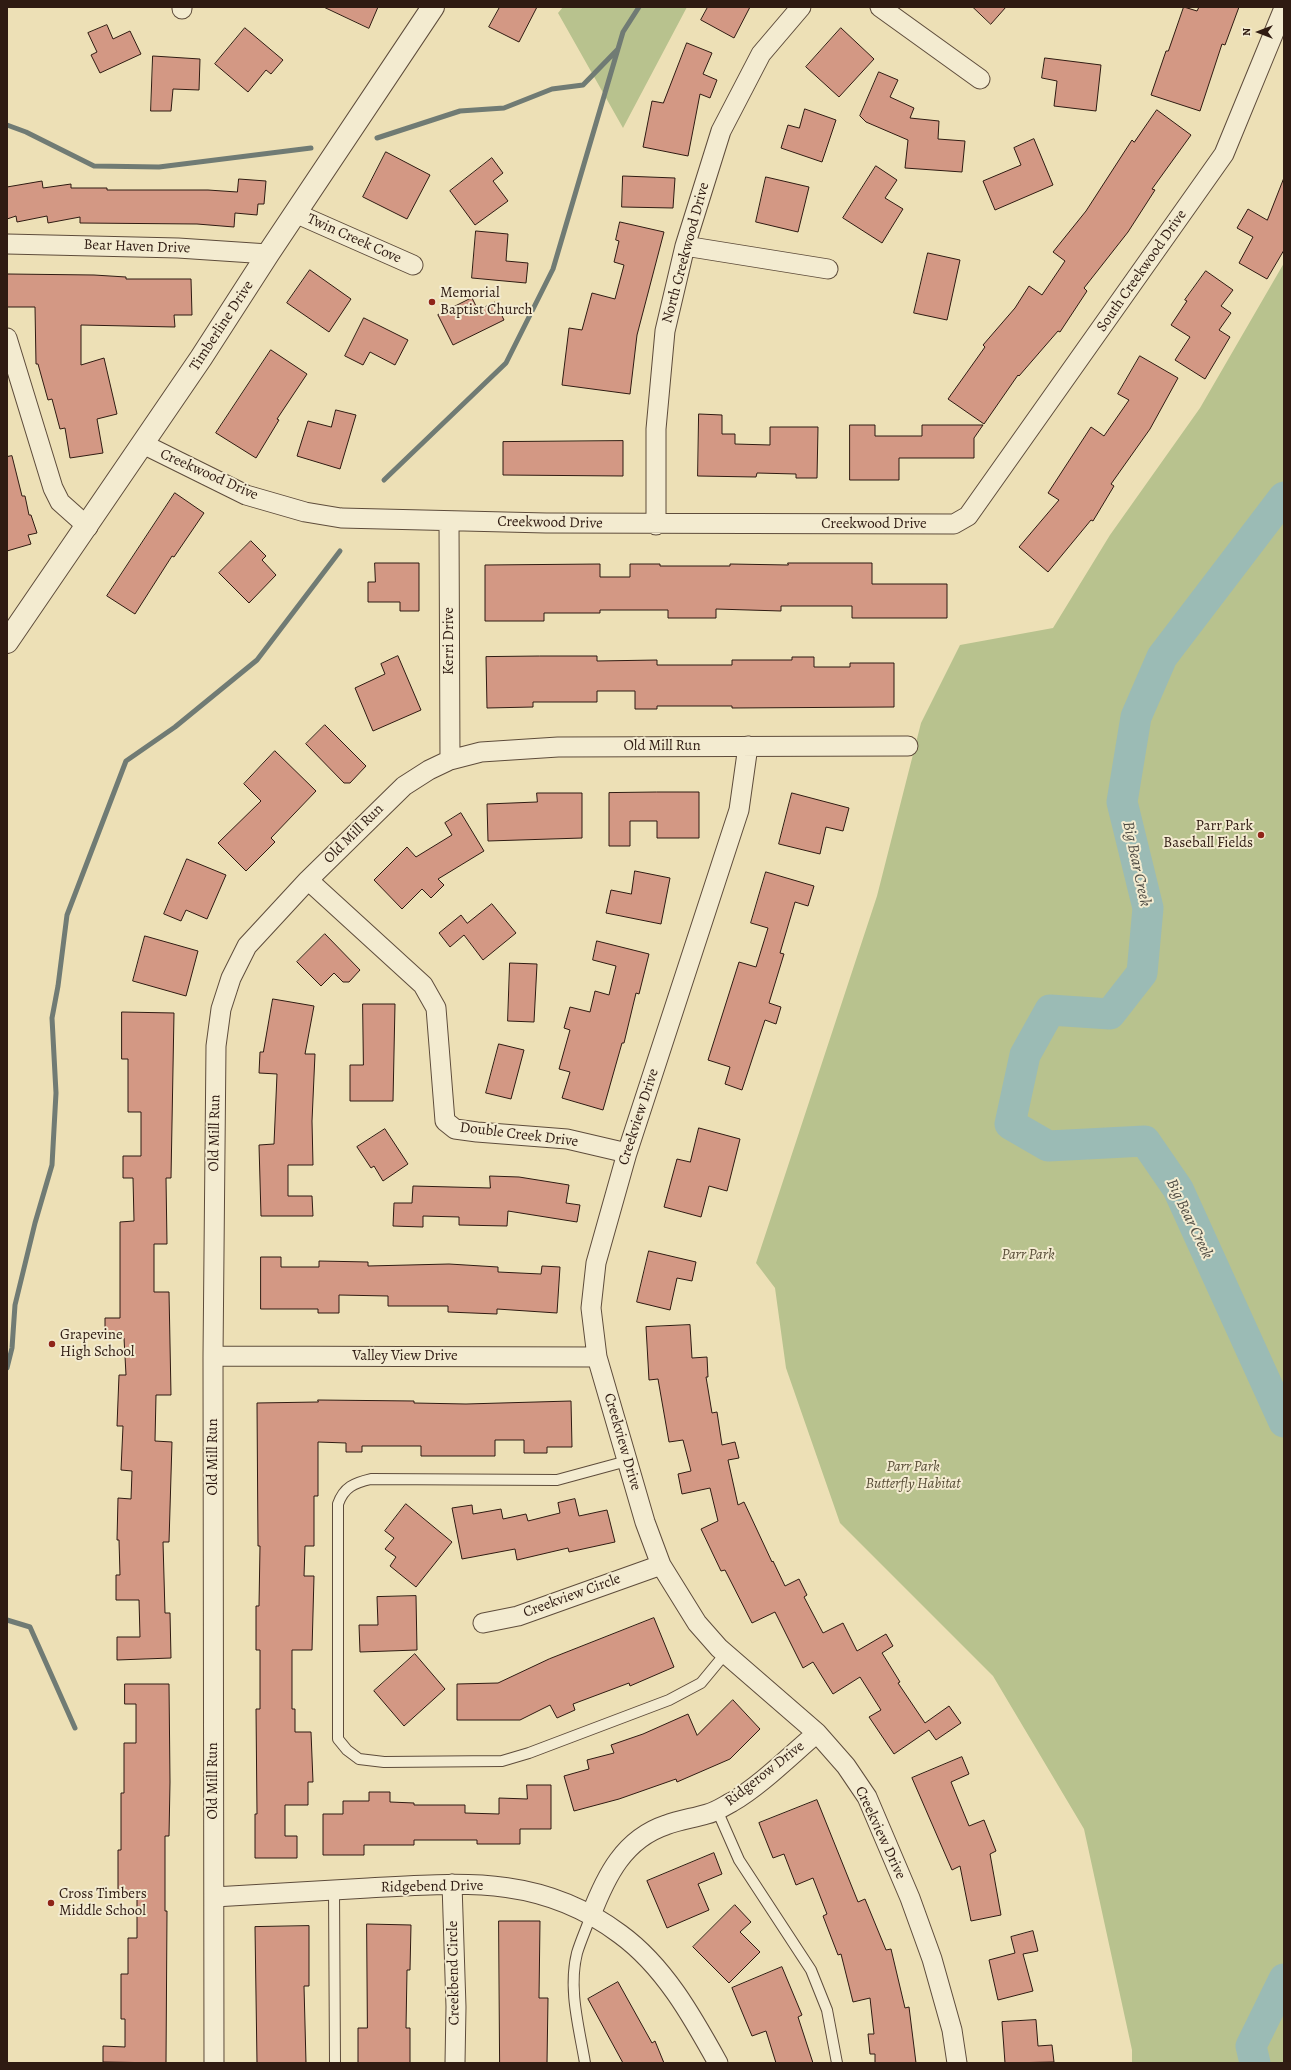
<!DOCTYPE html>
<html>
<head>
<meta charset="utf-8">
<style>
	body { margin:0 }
	#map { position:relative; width:1291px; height:2070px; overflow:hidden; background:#ede0b6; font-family:Alegreya,serif }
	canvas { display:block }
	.frame { position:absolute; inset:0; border:8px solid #2f1b12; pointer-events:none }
	.north { position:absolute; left:1239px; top:12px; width:40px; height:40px; -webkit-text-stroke:3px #f3ebd0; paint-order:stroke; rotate:270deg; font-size:11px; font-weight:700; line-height:16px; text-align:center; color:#2f1b12 }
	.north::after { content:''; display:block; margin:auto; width:14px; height:18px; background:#2f1b12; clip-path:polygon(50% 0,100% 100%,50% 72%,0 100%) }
</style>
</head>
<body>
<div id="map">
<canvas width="1291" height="2070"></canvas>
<div class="frame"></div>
<div class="north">N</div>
</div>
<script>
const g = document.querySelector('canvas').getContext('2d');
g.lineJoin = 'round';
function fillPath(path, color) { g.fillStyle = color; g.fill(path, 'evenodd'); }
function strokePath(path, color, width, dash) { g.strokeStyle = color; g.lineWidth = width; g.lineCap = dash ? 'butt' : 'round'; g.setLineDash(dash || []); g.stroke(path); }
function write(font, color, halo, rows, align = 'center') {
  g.font = font + ' Alegreya,serif'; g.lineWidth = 4; g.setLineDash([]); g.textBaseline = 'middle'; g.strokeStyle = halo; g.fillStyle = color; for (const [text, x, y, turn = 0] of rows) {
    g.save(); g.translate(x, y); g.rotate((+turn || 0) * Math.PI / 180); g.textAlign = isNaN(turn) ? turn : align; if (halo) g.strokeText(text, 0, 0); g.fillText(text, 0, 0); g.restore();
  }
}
const green = new Path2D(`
	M 563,7 L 687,7 L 623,128 L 558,13 Z
	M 1284,263 L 1284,2063 L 1132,2063 L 1132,2050 L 1084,1829 L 993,1676 L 840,1523 L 786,1368 L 775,1288 L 756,1263 L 877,896 L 921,723 L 960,645 L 1053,628 L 1110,535 L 1200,408 Z`);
const stream = new Path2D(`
	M 7,125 L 26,132 L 94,166 L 159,167 L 311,148
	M 377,138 L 460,111 L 504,108 L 552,89 L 583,85 L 618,49
	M 384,480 L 506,363 L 553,269 L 623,32 L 639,7
	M 7,1368 L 12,1348 L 15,1305 L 35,1223 L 52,1165 L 56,1093 L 52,1018 L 58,986 L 67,915 L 126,761 L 175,727 L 257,660 L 340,551
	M 7,1620 L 30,1627 L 75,1728`);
const river = new Path2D(`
	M 1284,497 L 1162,657 L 1136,717 L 1122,802 L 1148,908 L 1142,973 L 1110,1014 L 1050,1010 L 1025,1055 L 1010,1124 L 1048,1146 L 1145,1141 L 1178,1189 L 1284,1422
	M 1255,2063 L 1251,2046 L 1284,1979`);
const building = new Path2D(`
	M 324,7 L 378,7 L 369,28 Z
	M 500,7 L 537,7 L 519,42 L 489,27 Z
	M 708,7 L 750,7 L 734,38 L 701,20 Z
	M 973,7 L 1006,7 L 991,24 Z
	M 1184,7 L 1197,11 L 1199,7 L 1239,7 L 1225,45 L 1222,44 L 1200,111 L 1151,95 L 1166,51 L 1168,51 Z
	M 107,25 L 113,39 L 130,31 L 141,54 L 100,73 L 91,55 L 97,52 L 88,33 Z
	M 245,28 L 283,60 L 271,74 L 266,70 L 248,92 L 215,64 Z
	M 841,28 L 874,59 L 839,97 L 806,67 Z
	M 687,43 L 712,53 L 703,74 L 717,80 L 710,98 L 700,94 L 688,156 L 643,147 L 652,101 L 663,103 Z
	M 153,56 L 200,59 L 199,90 L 173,89 L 171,111 L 151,111 Z
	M 1045,58 L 1101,65 L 1096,111 L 1054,106 L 1057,81 L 1042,78 Z
	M 879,72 L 898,80 L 890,97 L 914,108 L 910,118 L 939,121 L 938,139 L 965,141 L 962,172 L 905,168 L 908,140 L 866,122 L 860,116 Z
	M 805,109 L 836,120 L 822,162 L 781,148 L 788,125 L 799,128 Z
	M 1157,110 L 1191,135 L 1152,189 L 1155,190 L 1128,232 L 1084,288 L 1087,291 L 1060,332 L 1058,331 L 1019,376 L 1018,375 L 984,424 L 948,399 L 985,347 L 983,345 L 1015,308 L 1029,286 L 1042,295 L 1065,261 L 1053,252 L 1086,211 L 1132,140 L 1134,142 Z
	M 1034,139 L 1053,185 L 995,210 L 983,181 L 1021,165 L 1014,148 Z
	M 386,152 L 430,175 L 407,219 L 363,197 Z
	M 492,158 L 503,173 L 493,181 L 508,201 L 475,225 L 450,191 Z
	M 876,166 L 897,180 L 885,198 L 903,209 L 882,243 L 843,218 Z
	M 623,176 L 675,178 L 673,208 L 622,207 Z
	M 766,177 L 809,187 L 798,232 L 756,222 Z
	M 1284,178 L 1284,250 L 1267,279 L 1239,263 L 1253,237 L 1237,228 L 1248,209 L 1267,220 Z
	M 239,179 L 266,181 L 264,204 L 258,204 L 257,215 L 235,213 L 234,227 L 197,224 L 80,223 L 80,217 L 48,223 L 47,216 L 17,222 L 16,216 L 7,219 L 7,187 L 42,181 L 43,188 L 71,184 L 71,188 L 107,188 L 107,190 L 208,190 L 237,192 Z
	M 620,222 L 664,232 L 637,335 L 630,394 L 562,385 L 569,328 L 582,330 L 592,293 L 615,299 L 624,265 L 614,262 L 619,241 L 616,240 Z
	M 476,231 L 508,234 L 506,261 L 528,263 L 526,283 L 472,278 Z
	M 928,253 L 960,260 L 947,320 L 914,313 Z
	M 310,270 L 351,299 L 329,332 L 287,303 Z
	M 1206,271 L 1233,290 L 1221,306 L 1231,313 L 1219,330 L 1230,337 L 1205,379 L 1175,360 L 1190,337 L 1171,325 L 1187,301 L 1185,300 Z
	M 7,274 L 94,275 L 126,277 L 126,279 L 191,279 L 192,315 L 174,315 L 175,327 L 81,325 L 81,365 L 104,358 L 117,414 L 97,419 L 103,453 L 70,458 L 65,428 L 60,429 L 52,399 L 48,400 L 38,364 L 36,364 L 35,307 L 7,307 Z
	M 472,298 L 478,310 L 495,302 L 504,320 L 453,345 L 438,315 Z
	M 364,318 L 408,340 L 395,365 L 370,352 L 363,365 L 345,356 Z
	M 271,350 L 307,374 L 277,419 L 279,420 L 256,458 L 216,433 Z
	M 1140,356 L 1178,378 L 1150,429 L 1111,484 L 1114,486 L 1093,521 L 1091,520 L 1048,572 L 1019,547 L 1059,500 L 1048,493 L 1091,427 L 1104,436 L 1129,400 L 1118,394 Z
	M 336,410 L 356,415 L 340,469 L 297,456 L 308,421 L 331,427 Z
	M 699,414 L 722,415 L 722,434 L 735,434 L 735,444 L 770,445 L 770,427 L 818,427 L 817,478 L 796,478 L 796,474 L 757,473 L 756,477 L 698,476 Z
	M 850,425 L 875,425 L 875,436 L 922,436 L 922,425 L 983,425 L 974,438 L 974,458 L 899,458 L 899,480 L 850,480 Z
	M 623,441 L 623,476 L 503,475 L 503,442 Z
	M 12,456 L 22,496 L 25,496 L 29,515 L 31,515 L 37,533 L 28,535 L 31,544 L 7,551 L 7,457 Z
	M 175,493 L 204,513 L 174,557 L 172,556 L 135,614 L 107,596 Z
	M 251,541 L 266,556 L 262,560 L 276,575 L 249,603 L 219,573 Z
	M 375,563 L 419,563 L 419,611 L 400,611 L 400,602 L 368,602 L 368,582 L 375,582 Z
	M 788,563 L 872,563 L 872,584 L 947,584 L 947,618 L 852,618 L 852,606 L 781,606 L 781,611 L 716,609 L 716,618 L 668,618 L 668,610 L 600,610 L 600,613 L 544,613 L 544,621 L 485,621 L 485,565 L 600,564 L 600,577 L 630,577 L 630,564 L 660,564 L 660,566 L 730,566 L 730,564 L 788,565 Z
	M 398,656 L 421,710 L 373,731 L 355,688 L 385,674 L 381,664 Z
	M 540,656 L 597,656 L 597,661 L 657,660 L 657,665 L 732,665 L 732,660 L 792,660 L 792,657 L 814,657 L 814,667 L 850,667 L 850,663 L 894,663 L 894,707 L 732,708 L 732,706 L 657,706 L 657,709 L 635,709 L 635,691 L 597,691 L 597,702 L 533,702 L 533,707 L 487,708 L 486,657 Z
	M 325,725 L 366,766 L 350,783 L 344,783 L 306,744 Z
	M 275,751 L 316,791 L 271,838 L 275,842 L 246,871 L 218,843 L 261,801 L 244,784 Z
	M 657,792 L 699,792 L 699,838 L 657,838 L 657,821 L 630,821 L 630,846 L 609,846 L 609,793 Z
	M 537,793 L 582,793 L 582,838 L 488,841 L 487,804 L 537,802 Z
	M 792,793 L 849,808 L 843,831 L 826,827 L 820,854 L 779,844 Z
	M 461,813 L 484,851 L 438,879 L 444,885 L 431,898 L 422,889 L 402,909 L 374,880 L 407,847 L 416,857 L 452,835 L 445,823 Z
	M 187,859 L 226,875 L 207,919 L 186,910 L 181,921 L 164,914 Z
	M 635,871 L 670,878 L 661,924 L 606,913 L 611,890 L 631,894 Z
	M 766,872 L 814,886 L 808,906 L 795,902 L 780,953 L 784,954 L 769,1003 L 781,1007 L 776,1024 L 765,1020 L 742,1090 L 725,1084 L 730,1067 L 708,1060 L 739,962 L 756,967 L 768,928 L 751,923 Z
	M 492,904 L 516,933 L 483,960 L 464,935 L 450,947 L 439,933 L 461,915 L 467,923 Z
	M 325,934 L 360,970 L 349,982 L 343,982 L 334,973 L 321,986 L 297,962 Z
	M 145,936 L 198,951 L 186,996 L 133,981 Z
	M 597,941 L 649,954 L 639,994 L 636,993 L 624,1043 L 622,1043 L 603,1110 L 562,1098 L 570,1072 L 559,1069 L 570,1030 L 564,1028 L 570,1007 L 590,1012 L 595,991 L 609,995 L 616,966 L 593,960 Z
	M 510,963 L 537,964 L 534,1022 L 508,1021 Z
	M 273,999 L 314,1006 L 305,1054 L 315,1054 L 312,1121 L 313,1165 L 288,1165 L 288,1196 L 312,1196 L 313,1216 L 261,1216 L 259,1145 L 274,1144 L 277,1074 L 259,1073 L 260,1052 L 263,1052 Z
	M 363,1004 L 395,1004 L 393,1101 L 350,1101 L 350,1065 L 363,1065 Z
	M 122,1012 L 174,1013 L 171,1178 L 166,1178 L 167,1244 L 154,1244 L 154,1292 L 169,1292 L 171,1395 L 156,1395 L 155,1441 L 172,1442 L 169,1542 L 163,1542 L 165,1613 L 170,1613 L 171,1658 L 117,1660 L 117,1637 L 140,1637 L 139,1600 L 116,1600 L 116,1575 L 120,1575 L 119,1540 L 117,1540 L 118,1498 L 131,1499 L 132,1471 L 121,1470 L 123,1426 L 117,1426 L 119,1375 L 126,1375 L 124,1338 L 105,1339 L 105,1318 L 120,1318 L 120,1222 L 134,1221 L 133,1178 L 123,1178 L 123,1156 L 141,1156 L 141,1112 L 128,1112 L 128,1059 L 122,1059 Z
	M 499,1044 L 524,1050 L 511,1099 L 486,1093 Z
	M 699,1128 L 740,1139 L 727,1191 L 709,1186 L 701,1217 L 664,1207 L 677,1159 L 690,1162 Z
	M 385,1129 L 408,1164 L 383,1181 L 374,1166 L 371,1168 L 357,1147 Z
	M 490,1176 L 519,1177 L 569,1185 L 566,1203 L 580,1205 L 577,1222 L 508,1211 L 507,1226 L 459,1225 L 459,1217 L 423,1216 L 423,1227 L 393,1226 L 394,1203 L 412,1203 L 413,1186 L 490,1188 Z
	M 649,1251 L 696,1262 L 692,1281 L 677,1278 L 670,1310 L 637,1302 Z
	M 261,1257 L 281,1257 L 281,1267 L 319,1267 L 319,1261 L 368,1262 L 368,1266 L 449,1264 L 498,1267 L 498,1272 L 541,1274 L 542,1266 L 560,1267 L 557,1313 L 497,1309 L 497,1314 L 448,1312 L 448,1306 L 388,1306 L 388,1296 L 339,1295 L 339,1313 L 318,1313 L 318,1309 L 261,1309 Z
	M 690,1325 L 692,1358 L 707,1357 L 708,1377 L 706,1377 L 712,1413 L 717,1412 L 722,1445 L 735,1442 L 739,1458 L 728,1460 L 738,1505 L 744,1502 L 772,1562 L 773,1561 L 785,1586 L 799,1579 L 807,1595 L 804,1597 L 823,1633 L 843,1623 L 857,1651 L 886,1634 L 893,1646 L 882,1653 L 900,1682 L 898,1683 L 925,1723 L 949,1706 L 961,1723 L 936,1740 L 929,1730 L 894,1754 L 869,1717 L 881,1710 L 860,1677 L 833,1694 L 813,1662 L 803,1668 L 775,1612 L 752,1623 L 725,1570 L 721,1571 L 701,1529 L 718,1521 L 710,1488 L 682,1494 L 678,1474 L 691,1471 L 683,1440 L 669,1442 L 658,1379 L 649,1380 L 646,1327 Z
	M 318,1400 L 414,1401 L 414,1403 L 466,1404 L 571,1401 L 572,1447 L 547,1447 L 547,1453 L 524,1453 L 524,1440 L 495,1440 L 495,1456 L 421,1456 L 421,1446 L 362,1446 L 362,1452 L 346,1452 L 346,1443 L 318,1442 L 318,1496 L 314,1496 L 314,1546 L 305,1546 L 304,1576 L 314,1576 L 312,1650 L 292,1650 L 292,1709 L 295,1709 L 295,1732 L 311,1732 L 313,1782 L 308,1782 L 308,1805 L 285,1805 L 285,1836 L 297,1836 L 297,1858 L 255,1858 L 255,1814 L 257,1814 L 256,1709 L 260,1709 L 260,1650 L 256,1650 L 256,1606 L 259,1606 L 260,1546 L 258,1546 L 257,1403 L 318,1402 Z
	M 575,1499 L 579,1516 L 607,1510 L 615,1542 L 569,1552 L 568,1548 L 517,1560 L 515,1549 L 462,1559 L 452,1508 L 472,1505 L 473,1514 L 501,1509 L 503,1519 L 526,1514 L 528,1521 L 560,1513 L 558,1503 Z
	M 406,1504 L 452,1542 L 416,1587 L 390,1566 L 396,1557 L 385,1549 L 394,1538 L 385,1531 Z
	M 416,1596 L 417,1650 L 360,1652 L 359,1625 L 378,1625 L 377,1597 Z
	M 654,1618 L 674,1667 L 630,1686 L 629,1683 L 573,1704 L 575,1710 L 557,1718 L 550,1705 L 520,1720 L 457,1720 L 457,1684 L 498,1683 L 549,1659 Z
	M 415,1654 L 445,1689 L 404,1726 L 374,1691 Z
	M 125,1684 L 169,1684 L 170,1782 L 169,1836 L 165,1836 L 165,1911 L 167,1911 L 166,2063 L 103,2062 L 103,2046 L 125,2047 L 125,2019 L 121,2019 L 121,1974 L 128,1974 L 128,1938 L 137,1938 L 137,1893 L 118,1893 L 118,1850 L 121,1850 L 121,1793 L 124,1793 L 124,1743 L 136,1743 L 136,1704 L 125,1704 Z
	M 733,1700 L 760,1729 L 730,1759 L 677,1782 L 676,1779 L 619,1799 L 574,1811 L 564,1776 L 589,1769 L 587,1760 L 614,1753 L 611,1745 L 643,1734 L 688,1714 L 697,1735 Z
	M 962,1757 L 969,1774 L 951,1782 L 969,1826 L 984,1820 L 996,1851 L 990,1854 L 1001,1915 L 971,1921 L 960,1866 L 952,1870 L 912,1778 Z
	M 527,1785 L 551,1785 L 551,1829 L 520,1829 L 520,1844 L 477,1844 L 477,1840 L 414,1840 L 414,1845 L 364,1845 L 364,1855 L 323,1855 L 323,1814 L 343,1814 L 343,1801 L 369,1801 L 369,1792 L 390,1792 L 390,1802 L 414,1803 L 414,1805 L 465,1805 L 465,1813 L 499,1814 L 499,1798 L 527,1799 Z
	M 817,1800 L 858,1902 L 865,1899 L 886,1950 L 891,1949 L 905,2008 L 909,2007 L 916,2063 L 875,2063 L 875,2054 L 870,2054 L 868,2034 L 874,2034 L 870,1998 L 853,2002 L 841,1954 L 838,1955 L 823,1916 L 827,1914 L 813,1878 L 796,1885 L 784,1854 L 773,1858 L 759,1823 Z
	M 714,1853 L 722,1874 L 698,1884 L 709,1910 L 667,1928 L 647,1881 Z
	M 735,1905 L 751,1922 L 740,1932 L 760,1952 L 729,1983 L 693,1947 Z
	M 499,1921 L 540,1921 L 539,1998 L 548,1998 L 547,2063 L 500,2063 Z
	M 367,1924 L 411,1925 L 410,1970 L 407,1970 L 406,2028 L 410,2028 L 410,2063 L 358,2063 L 358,2028 L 367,2028 Z
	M 309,1926 L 309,1986 L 304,1986 L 306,2063 L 257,2063 L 255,1927 Z
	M 1033,1931 L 1038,1951 L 1023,1954 L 1033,1991 L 998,2000 L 989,1960 L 1015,1953 L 1011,1937 Z
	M 782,1967 L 802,2015 L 798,2017 L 813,2063 L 776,2063 L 766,2031 L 752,2036 L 732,1988 Z
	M 618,1982 L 652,2043 L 655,2041 L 664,2063 L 623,2063 L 588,1999 Z
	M 1036,2020 L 1038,2046 L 1052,2045 L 1054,2062 L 1005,2063 L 1002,2022 Z`);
const service = new Path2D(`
	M 627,1461 L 557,1480 L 371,1479 C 354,1483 344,1487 338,1504 L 338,1739 L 347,1750 L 359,1759 L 384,1762 L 502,1761 L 529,1753 L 669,1700 L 701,1683 L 725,1654
	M 717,1810 L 739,1860 L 811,1970 L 827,2010 L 837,2063
	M 334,1890 L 335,2063
	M 585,2063 C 579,2027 568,1989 577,1953 C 581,1940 587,1927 591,1915`);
const minor = new Path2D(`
	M 182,7 L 182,9
	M 880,7 L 980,79
	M 295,213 L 413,265
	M 7,244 L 178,248 L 268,254
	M 685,246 L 828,269
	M 7,338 L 53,488 L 60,502 L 88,527
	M 143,444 L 246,495 L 305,512 L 341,518 L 546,523 L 954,524 L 968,516 L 1224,154 L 1284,8
	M 449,521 L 450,760
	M 656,525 L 656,429 L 665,331 L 685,246 L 721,131 L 761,54 L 801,7
	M 748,746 L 739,810 L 627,1153 L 596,1263 L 591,1308 L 597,1357 L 645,1522 L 661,1565 L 697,1623 L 719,1648 L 817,1733 L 846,1766 L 867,1797 L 910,1898 L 932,1959 L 952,2030 L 957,2063
	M 308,880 L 423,985 L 436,1008 L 445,1121 L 455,1129 L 477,1132 L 567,1139 L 627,1153
	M 213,1356 L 597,1357
	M 483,1623 L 518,1616 L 661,1565
	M 452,1884 L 456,2007 L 455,2063
	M 214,1897 C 265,1894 316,1891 368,1888 C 461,1883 540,1874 620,1934 C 664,1966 692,2016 718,2063
	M 591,1915 C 606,1876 624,1839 666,1825 C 679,1820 694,1818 707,1814 C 716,1812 724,1806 732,1802 C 760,1786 792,1754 817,1733
	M 214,2063 L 213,1356 L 216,1046 L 221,1009 L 231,978 L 247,946 L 308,880 L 404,786 L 429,770 L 450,760 L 481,752 L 558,747 L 908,746`);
const tertiary = new Path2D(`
	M 7,642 L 201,358 L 268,254 L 433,7`);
const markers = [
	[432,302,4,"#8f2418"],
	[1261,835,4,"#8f2418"],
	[52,1344,4,"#8f2418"],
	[51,1903,4,"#8f2418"]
];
const streetNames = [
	["Twin Creek Cove",354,239,24],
	["Bear Haven Drive",137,247,2],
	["North Creekwood Drive",686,253,-75],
	["South Creekwood Drive",1142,271,-55],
	["Timberline Drive",222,326,-57],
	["Creekwood Drive",209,475,24],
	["Creekwood Drive",550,523,1],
	["Creekwood Drive",874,524],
	["Kerri Drive",449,641,-90],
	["Old Mill Run",662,746],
	["Old Mill Run",354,834,-45],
	["Creekview Drive",639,1117,-72],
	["Old Mill Run",215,1133,-89],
	["Double Creek Drive",519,1135,7],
	["Valley View Drive",405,1356],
	["Creekview Drive",622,1442,74],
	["Old Mill Run",213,1457,-90],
	["Creekview Circle",572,1596,-20],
	["Ridgerow Drive",765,1774,-38],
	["Old Mill Run",213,1781,-90],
	["Creekview Drive",880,1833,65],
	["Ridgebend Drive",432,1887,-1],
	["Creekbend Circle",454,1973,-91]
];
const poiNames = [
	["Memorial",440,293],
	["Baptist Church",440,310],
	["Parr Park",1253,826,"right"],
	["Baseball Fields",1253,843,"right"],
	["Grapevine",60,1335],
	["High School",60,1352],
	["Cross Timbers",59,1894],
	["Middle School",59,1911]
];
const parkNames = [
	["Parr Park",1028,1255],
	["Parr Park",913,1467],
	["Butterfly Habitat",913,1484]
];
const waterNames = [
	["Big Bear Creek",1136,864,78],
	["Big Bear Creek",1189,1219,64]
];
fillPath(green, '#b8c28e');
strokePath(stream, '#707b74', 5);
strokePath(river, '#9bbbb5', 31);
fillPath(building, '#d39884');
strokePath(building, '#2f1b12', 1);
strokePath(service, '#5e4c3b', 12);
strokePath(minor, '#5e4c3b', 21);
strokePath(tertiary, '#5e4c3b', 24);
strokePath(service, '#f3ebd0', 10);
strokePath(minor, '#f3ebd0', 19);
strokePath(tertiary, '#f3ebd0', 22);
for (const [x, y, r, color] of markers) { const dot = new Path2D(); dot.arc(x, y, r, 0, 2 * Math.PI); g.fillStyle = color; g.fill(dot); strokePath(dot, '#f3ebd0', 1.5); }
write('15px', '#2f1b12', '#f3ebd0', streetNames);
write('15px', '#2f1b12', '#f3ebd0', poiNames, 'left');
write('italic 15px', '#584d37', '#f3ebd0', parkNames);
write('italic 16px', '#4f4b43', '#f3ebd0', waterNames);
</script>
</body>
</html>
